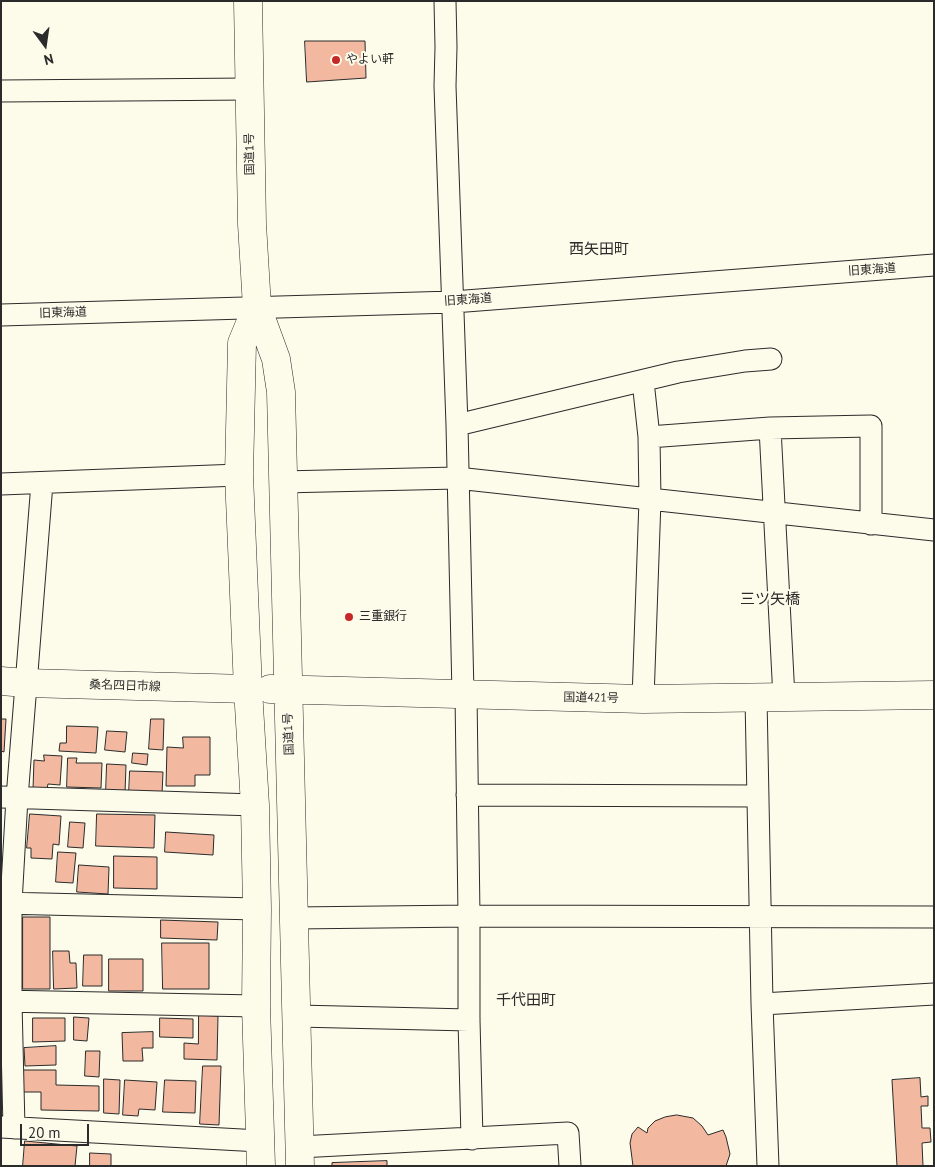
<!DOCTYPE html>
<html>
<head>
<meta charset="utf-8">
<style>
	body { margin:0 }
	#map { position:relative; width:935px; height:1167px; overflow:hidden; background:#fdfbea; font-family:"PT Sans",sans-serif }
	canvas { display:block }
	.frame { position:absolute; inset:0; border:2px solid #2b2b2b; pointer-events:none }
	.north { position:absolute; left:20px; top:20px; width:50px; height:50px; -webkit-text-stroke:4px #fdfbea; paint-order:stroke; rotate:166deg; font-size:14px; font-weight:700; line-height:20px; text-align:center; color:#2b2b2b }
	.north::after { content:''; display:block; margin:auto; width:18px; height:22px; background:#2b2b2b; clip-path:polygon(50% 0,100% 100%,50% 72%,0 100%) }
	.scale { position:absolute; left:20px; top:1124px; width:69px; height:22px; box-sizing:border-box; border:2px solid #2b2b2b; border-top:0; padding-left:6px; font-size:15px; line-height:18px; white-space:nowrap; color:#2b2b2b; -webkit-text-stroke:4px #fdfbea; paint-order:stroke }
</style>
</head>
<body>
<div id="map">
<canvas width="935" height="1167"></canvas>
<div class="frame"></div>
<div class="north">N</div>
<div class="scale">20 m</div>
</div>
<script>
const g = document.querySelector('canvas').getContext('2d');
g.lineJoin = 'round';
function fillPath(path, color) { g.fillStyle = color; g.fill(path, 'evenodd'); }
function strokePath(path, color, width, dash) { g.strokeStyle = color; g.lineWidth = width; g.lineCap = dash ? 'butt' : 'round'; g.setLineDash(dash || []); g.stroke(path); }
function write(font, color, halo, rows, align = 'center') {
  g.font = font + ' "PT Sans","Noto Sans JP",sans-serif'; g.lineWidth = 4; g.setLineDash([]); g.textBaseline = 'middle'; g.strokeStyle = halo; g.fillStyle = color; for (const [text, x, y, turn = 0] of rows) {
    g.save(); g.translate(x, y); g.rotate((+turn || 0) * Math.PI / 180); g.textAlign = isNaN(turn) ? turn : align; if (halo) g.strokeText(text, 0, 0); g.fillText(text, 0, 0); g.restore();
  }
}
const building = new Path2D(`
	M 305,41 L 365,41 L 366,78 L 307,82 Z
	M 1,719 L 6,719 L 4,752 L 1,751 Z
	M 151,719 L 164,719 L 163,750 L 149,749 Z
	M 67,726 L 98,727 L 96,753 L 59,751 L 60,743 L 66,743 Z
	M 107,731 L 127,732 L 125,752 L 105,750 Z
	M 183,737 L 210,737 L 210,775 L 195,775 L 195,786 L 166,786 L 167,747 L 183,748 Z
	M 133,753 L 148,754 L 147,765 L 132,763 Z
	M 44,755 L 62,756 L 60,785 L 48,784 L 47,789 L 33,789 L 34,760 L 44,761 Z
	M 68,758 L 77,758 L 76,763 L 102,763 L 101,788 L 67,787 Z
	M 107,764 L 126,765 L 125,793 L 106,792 Z
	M 130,771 L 163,772 L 162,794 L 129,793 Z
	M 30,814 L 61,816 L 59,845 L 53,844 L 52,859 L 31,858 L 31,848 L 27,848 Z
	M 97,814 L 155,815 L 154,848 L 96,846 Z
	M 70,822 L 85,823 L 83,848 L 68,847 Z
	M 166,832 L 214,835 L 213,855 L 165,852 Z
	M 58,852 L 76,853 L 73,883 L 56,882 Z
	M 114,856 L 157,857 L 157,889 L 114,888 Z
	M 79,865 L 109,867 L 108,894 L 77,892 Z
	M 23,917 L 50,917 L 50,989 L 23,989 Z
	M 161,920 L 218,922 L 217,940 L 161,938 Z
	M 162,943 L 209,943 L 209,989 L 163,989 Z
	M 53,951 L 69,951 L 70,963 L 76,963 L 77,988 L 54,989 Z
	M 84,955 L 102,955 L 102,986 L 83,986 Z
	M 109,959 L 143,959 L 143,991 L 109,991 Z
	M 199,1015 L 218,1016 L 217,1060 L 184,1059 L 184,1043 L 198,1044 Z
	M 74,1017 L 89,1018 L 87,1041 L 74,1040 Z
	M 33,1018 L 65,1018 L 65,1041 L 33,1042 Z
	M 160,1018 L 193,1019 L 193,1038 L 160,1037 Z
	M 153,1032 L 153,1048 L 142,1048 L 143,1061 L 123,1061 L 122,1033 Z
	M 56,1046 L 56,1065 L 25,1066 L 24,1048 Z
	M 86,1051 L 100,1051 L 99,1077 L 85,1076 Z
	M 203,1066 L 221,1066 L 219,1125 L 200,1124 Z
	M 24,1070 L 56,1070 L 56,1085 L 99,1086 L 99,1111 L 41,1110 L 41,1092 L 23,1092 Z
	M 920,1078 L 921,1097 L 928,1096 L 928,1106 L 921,1106 L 922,1128 L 930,1128 L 931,1142 L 922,1143 L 923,1166 L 897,1166 L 892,1080 Z
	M 104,1079 L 120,1080 L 119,1114 L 104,1113 Z
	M 125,1080 L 157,1082 L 155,1110 L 139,1109 L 138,1116 L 123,1115 Z
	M 165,1080 L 196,1081 L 195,1113 L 163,1112 Z
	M 677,1115 L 693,1118 L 702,1126 L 708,1135 L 723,1130 L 726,1137 L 730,1154 L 726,1166 L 633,1166 L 630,1143 L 632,1134 L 638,1127 L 647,1133 L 648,1128 L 655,1121 L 665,1117 Z
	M 25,1141 L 77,1146 L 75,1166 L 23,1166 Z
	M 90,1153 L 111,1154 L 111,1166 L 90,1166 Z
	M 387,1161 L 387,1166 L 332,1166 L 332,1163 Z`);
const minor = new Path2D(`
	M 445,1 L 446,47 L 445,86 L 457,425 L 463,694
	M 1,91 L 250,89
	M 1,315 L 453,302 L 934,265
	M 643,381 L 649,437
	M 457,425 L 678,372 L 745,361 L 771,359
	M 770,428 L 784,698
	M 282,482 L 457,478 L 934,530
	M 1,484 L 239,475
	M 466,694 L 469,916 L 469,1020 L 472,1139
	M 756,698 L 762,1004 L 768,1166
	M 643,699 L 650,500 L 649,437 L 770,428 L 871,426 L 871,524
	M 467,795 L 758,796
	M 1,797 L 255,805
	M 1,903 L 257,909
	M 294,918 L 469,916 L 934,917
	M 1,1001 L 256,1006
	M 762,1004 L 934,994
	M 297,1016 L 469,1020
	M 1,1127 L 260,1141
	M 14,1128 L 11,1002 L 11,903 L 17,798 L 42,483
	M 299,1147 L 568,1133 L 570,1166`);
const secondary = new Path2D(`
	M 1,681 L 26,683 L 248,689`);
const trunk = new Path2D(`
	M 248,1 L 252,224 L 257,307 L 276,359 L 281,392 L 300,1166
	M 257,307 L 242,343 L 239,475 L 248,689 L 255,805 L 257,909 L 256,1006 L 261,1166
	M 270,689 L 643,699 L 934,695`);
const markers = [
	[336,60,5,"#c62828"],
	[349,617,5,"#c62828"]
];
const poiNames = [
	["やよい軒",346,60],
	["三重銀行",359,617]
];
const streetNames = [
	["国道1号",250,154,-91],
	["旧東海道",872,270,-4],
	["旧東海道",468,300,-4],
	["旧東海道",63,313,-2],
	["桑名四日市線",125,686,2],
	["国道421号",591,698,1],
	["国道1号",289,734,-92]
];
const quarterNames = [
	["西矢田町",599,250],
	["三ツ矢橋",770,600],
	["千代田町",526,1001]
];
fillPath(building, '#f2b8a0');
strokePath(building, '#2b2b2b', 1);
strokePath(minor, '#2b2b2b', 23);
strokePath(secondary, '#2b2b2b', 29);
strokePath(trunk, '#2b2b2b', 29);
strokePath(minor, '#fdfbea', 21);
strokePath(secondary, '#fdfbea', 28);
strokePath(trunk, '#fdfbea', 28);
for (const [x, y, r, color] of markers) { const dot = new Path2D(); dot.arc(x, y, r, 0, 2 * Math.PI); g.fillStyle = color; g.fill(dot); strokePath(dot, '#fdfbea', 2); }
write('12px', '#2b2b2b', '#fdfbea', poiNames, 'left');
write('12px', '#2b2b2b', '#fdfbea', streetNames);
write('15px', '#2b2b2b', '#fdfbea', quarterNames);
</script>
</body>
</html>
